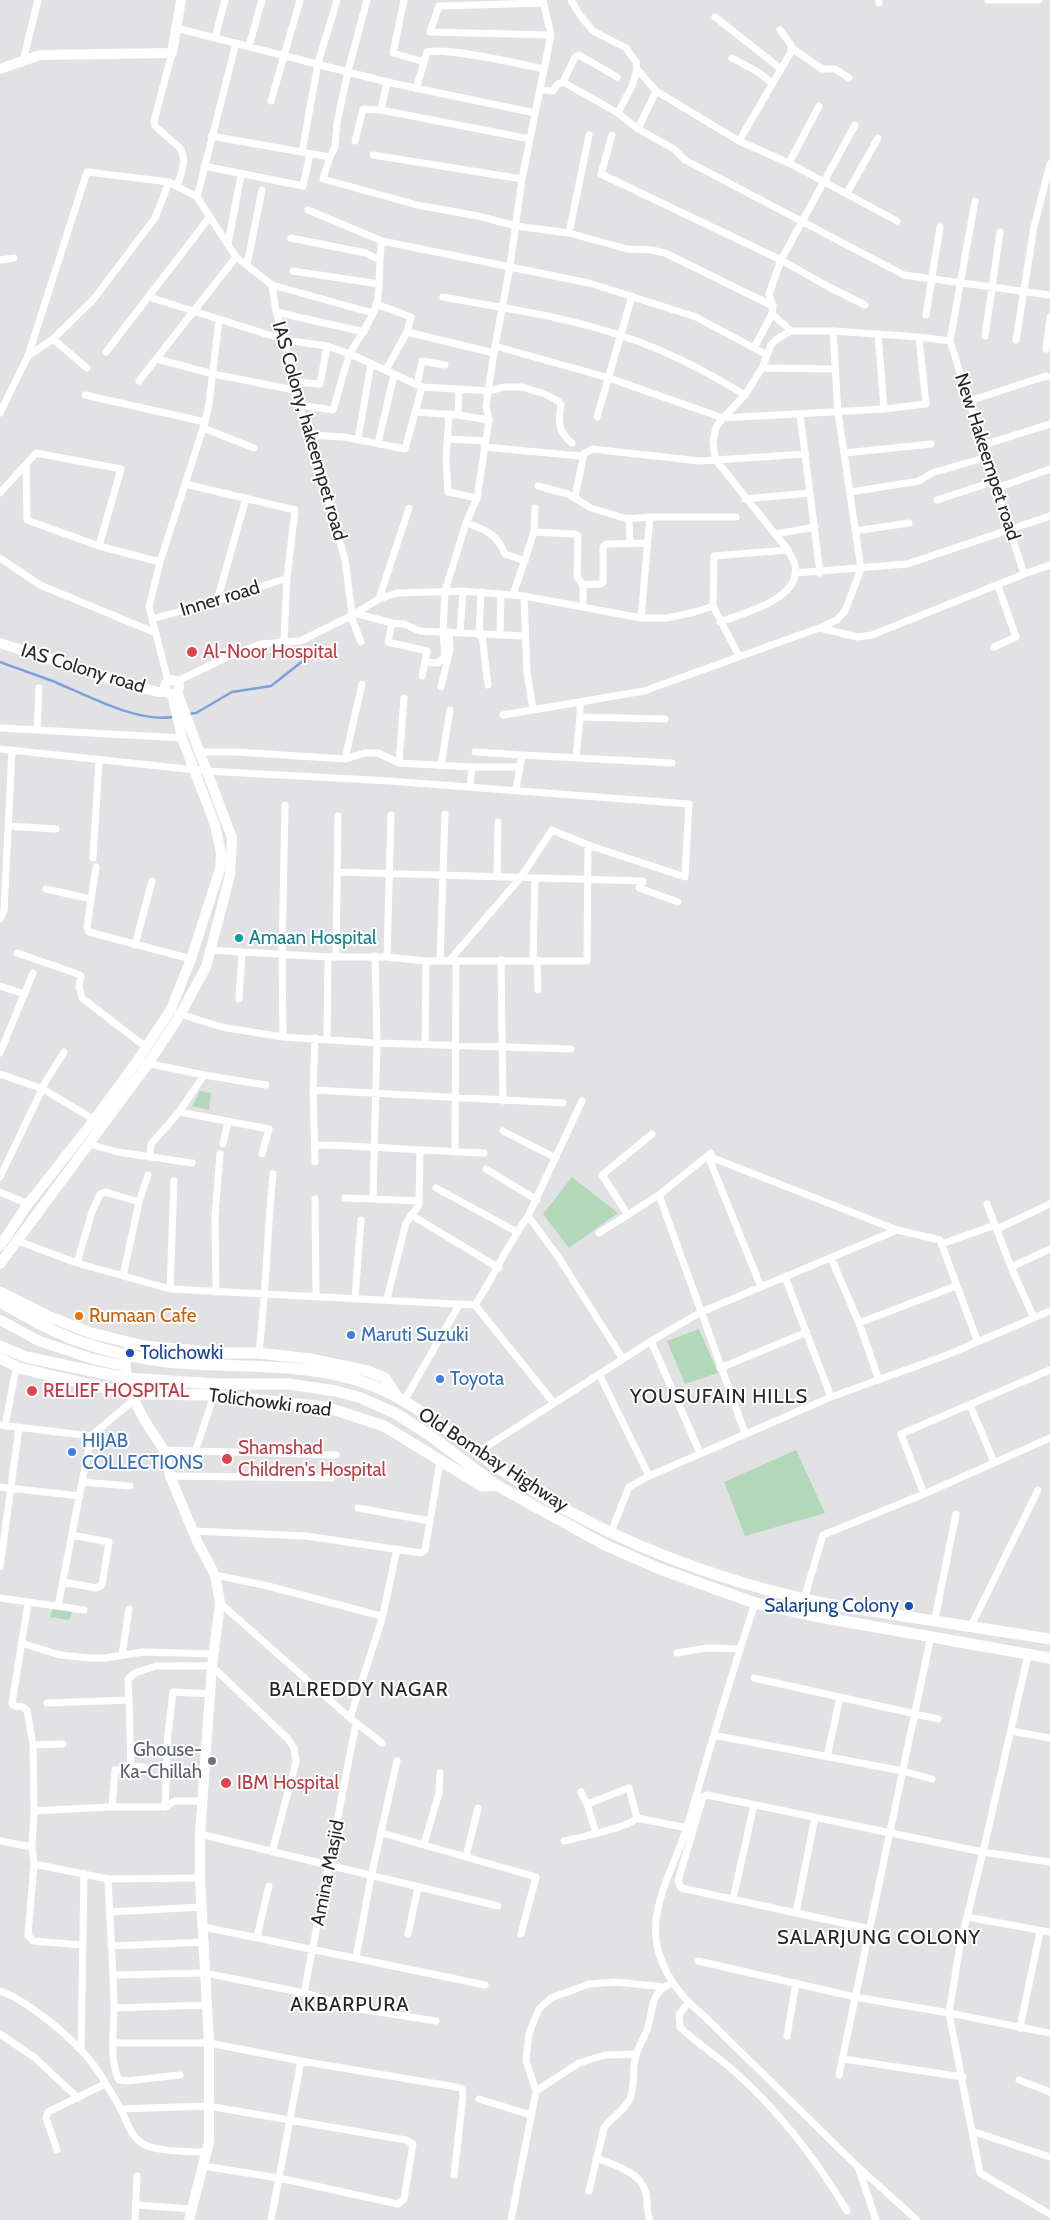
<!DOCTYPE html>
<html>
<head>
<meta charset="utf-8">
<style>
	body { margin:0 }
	canvas { display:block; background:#e2e2e4 }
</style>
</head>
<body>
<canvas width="1050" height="2220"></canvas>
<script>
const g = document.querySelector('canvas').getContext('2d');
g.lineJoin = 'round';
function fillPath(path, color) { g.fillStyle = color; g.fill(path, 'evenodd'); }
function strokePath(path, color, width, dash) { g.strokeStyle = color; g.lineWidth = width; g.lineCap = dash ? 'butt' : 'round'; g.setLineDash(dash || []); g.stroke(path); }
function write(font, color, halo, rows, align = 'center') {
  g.font = font + ' Cabin,sans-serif'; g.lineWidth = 4; g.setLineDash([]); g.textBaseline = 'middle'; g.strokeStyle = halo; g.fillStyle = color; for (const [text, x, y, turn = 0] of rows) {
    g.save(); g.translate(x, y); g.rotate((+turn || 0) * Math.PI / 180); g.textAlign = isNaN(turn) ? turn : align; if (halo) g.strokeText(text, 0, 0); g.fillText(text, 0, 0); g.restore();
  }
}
const green = new Path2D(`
	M 200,1091 L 211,1093 L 209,1110 L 192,1106 Z
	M 572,1177 L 618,1213 L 569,1248 L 543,1214 Z
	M 699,1329 L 718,1373 L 685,1384 L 667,1341 Z
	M 796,1450 L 825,1513 L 745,1536 L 724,1482 Z
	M 53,1607 L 73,1610 L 69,1620 L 50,1617 Z`);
const stream = new Path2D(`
	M 0,662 C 18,669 37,675 55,682 C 88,696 138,723 173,717
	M 189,714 L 196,713 L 232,692 L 271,686 L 304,660`);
const street = new Path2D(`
	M 367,0 L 348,71 L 337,123 L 335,147 L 330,157 L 323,179 L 417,205 L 478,216 L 516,226 L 569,233 L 627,249 L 652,250 L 665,253 L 773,306
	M 404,0 L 393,53 L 424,62
	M 571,0 L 580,15 L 593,31 L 626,48 L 636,62 L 637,69 L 656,91 L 739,141 L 789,163 L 897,221
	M 879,0 L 879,3
	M 988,0 L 1039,0
	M 543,3 L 439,6 L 430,32 L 551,35
	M 715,17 L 781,69
	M 176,28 L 387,82 L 535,113
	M 215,38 L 225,0
	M 236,43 L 197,197 L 236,257 L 272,285 L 276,312 L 285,340 L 294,390 L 318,462 L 345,560 L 352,614
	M 249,46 L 262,0
	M 793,49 L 822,69 L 835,69 L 849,78
	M 172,53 L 154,121 L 155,126 L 181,149 C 187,162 181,173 177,186
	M 732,58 L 758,72 L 772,83
	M 23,61 L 38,0
	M 563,82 L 575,57 L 579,55 L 617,77
	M 416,89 L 427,52 C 447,47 520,64 544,69
	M 540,90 L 553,91 L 558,84 L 563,82 L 618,113 L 638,129 L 674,149 L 685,160 L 904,275 L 1050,295
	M 271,101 L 300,0
	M 381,110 L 387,82
	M 618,113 L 632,86 L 637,69
	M 638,129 L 656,91
	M 612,135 L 601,174 L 781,260 L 827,286 L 865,305
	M 211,136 L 330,157
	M 355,141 L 363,109 L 381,110 L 530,139
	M 739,141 L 791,52 L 791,45 L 780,30
	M 302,152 L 318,63 L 337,0
	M 373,155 L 522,179
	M 789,163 L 819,106
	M 204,166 L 303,186 L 310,154
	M 847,193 L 878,138
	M 975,201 L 950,341 L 1024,574
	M 308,210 L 382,241 L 589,283 L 696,317 L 767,355
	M 569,233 L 589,135
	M 291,238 L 366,253 L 379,260
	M 228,244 L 241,175
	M 0,260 L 14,258
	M 247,265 L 262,190
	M 293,271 L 379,284
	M 272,285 L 373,313
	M 149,297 L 285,340 L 327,346 L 350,354 L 422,387 L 490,391 L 504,387 L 522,387 L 545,394 L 558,401 L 561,405 C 558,421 558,432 572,443
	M 443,297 C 503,308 564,316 622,336 C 666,350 706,371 745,395
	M 376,304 L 411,317 L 407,332
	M 276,312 L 364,332
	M 772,314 L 791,331
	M 926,315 L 940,227
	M 878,334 L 884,409
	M 985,336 L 1000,232
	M 53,339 L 87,368
	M 1016,340 L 1034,227 L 1050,164
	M 495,346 L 609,378 L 723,418 L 884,409 L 926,404 L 919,337
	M 754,348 L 772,314 L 773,306 L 769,294 L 781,260 L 855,125
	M 1046,349 L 1050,317
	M 106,352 L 209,218
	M 28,356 L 53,339 L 93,300 L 155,218 L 169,182
	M 157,359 L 213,374 L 294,390
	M 762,368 L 834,369
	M 386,370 L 407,332 L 494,353
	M 139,381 L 236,257
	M 293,382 L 320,384 L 327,346
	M 417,385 L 422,361 L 445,365
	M 85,395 L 205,422
	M 969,401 L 1046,376 L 1050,377
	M 299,405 L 333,410 C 339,392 343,371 350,354 C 358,337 372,322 377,303 C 381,282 378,262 382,241
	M 416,412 L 458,415 L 459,390
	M 0,413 L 28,356 L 87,172 L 169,182 L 197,197
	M 800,414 L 820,573
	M 449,415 L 446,459 L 448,492 L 477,498
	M 458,415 L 489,420
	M 597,417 L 632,296
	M 203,428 L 254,448
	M 309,435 L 344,437 L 405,449 L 422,387
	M 358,439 L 371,364
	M 448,439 L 485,441
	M 378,443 L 394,375
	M 983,445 L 1050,424
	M 484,447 L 580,456 L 592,449 L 700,461 L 806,454
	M 845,453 L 931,444
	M 26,465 L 27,520 L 99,546 L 160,562
	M 185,484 L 295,510 L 287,578 L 284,641
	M 538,486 L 568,494 L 591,508 L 627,519 L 650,517
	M 997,488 L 1050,469
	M 851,492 L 919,481 L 932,473 L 987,457
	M 0,493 L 36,453 L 121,469 L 99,546
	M 575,497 L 584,454
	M 745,499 L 810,493
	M 937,500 L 995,481
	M 629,518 L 630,542
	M 466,523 C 486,530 496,533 505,554 L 525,561
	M 855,531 L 909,523
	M 534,532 L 575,534 L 578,536 L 577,577 L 583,585 L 583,606
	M 776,534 L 815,527
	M 0,558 L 40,585 L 156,633
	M 795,573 L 907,564 L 1050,516
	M 583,585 L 601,584 L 603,582 L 603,547 L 606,544 L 647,543
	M 513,595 L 534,532 L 535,508
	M 524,596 L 527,672 L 533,710
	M 379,599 L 409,508
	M 217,601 L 246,498
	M 354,613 L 392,623
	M 351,616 L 361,642
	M 641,618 L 650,517 L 736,517
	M 152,619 L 217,601 L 287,578
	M 720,622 C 744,613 802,599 795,565 C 794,560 790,555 788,550 L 715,459 L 713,441 L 716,427 L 723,418 L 745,395 L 762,368 L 771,345 L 777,339 L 791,331 L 833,331 L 919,337 L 950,341
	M 820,628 L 857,637 L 872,635 L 1024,574 L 1050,565
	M 443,632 L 445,591 L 466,523 L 477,498 L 489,420 L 486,406 L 495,346 L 510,266 L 522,179 L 551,35 L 543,0
	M 460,633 L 463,591
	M 479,635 L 481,592
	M 482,635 L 488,685
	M 500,635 L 501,594
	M 994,647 L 1016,637 L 998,586
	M 739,656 L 713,606 L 714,556 L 788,550
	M 426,662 L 438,663 L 445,656 L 443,632
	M 422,676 L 427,651 L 388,642 L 392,623 L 404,624 L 420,631 L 525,636
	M 168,681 L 149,607 L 160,562 L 205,422 L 209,404 L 219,320
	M 176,682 L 225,658 L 261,644 L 300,641 L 351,616 L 379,599 L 397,593 L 463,591 L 524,596 L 641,618 L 667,618 L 695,612 L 713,606
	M 441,687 L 450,649 L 449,632
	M 580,702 L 580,717 L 665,719
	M 503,715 L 644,691 L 819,628 L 837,620 L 845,611 L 861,569 L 838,412 L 833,331
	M 0,728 L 182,738
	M 37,730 L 39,688
	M 0,749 L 206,771 L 390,781 L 689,804 L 685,877 L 588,845 L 552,830 L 521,877 L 449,961
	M 199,752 L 236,752 L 345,759 L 365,753 L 378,753 L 399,763 L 472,767 L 520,767 L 522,755 L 672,763
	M 475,752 L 522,755
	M 576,757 L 580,717
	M 345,759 L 362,684
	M 399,763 L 404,698
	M 441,766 L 450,710
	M 470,787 L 472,767
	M 516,790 L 520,767
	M 8,826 L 56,829
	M 93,858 L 99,761
	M 96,867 L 87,927 L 89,932 L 191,959
	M 337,872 L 643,881 L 639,888 L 678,902
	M 497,877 L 498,822
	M 46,889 L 91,899
	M 0,919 L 4,911 L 12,750
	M 135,945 L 152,881
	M 209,950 L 328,957 L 387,957 L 426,961 L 587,961 L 588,845
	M 17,953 L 78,974 L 81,976 L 79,987 L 82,998 L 147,1048
	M 336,957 L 338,816
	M 387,957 L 391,815
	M 501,960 L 503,1101
	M 533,960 L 535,878
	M 537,960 L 538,990
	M 440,961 L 445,814
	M 0,986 L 25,994
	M 239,999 L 242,953
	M 178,1013 L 221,1027 L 283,1037 L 377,1043 L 571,1049
	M 283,1037 L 282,954 L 285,805
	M 315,1038 L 313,1090 L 315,1162
	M 327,1038 L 328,957
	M 425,1043 L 426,961
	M 0,1053 L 33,973
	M 146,1063 L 204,1075 L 266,1085
	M 0,1074 L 43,1089 L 98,1122
	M 313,1090 L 563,1103
	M 179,1112 L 269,1129 L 262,1154
	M 503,1131 L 556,1158
	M 89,1144 L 118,1152 L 192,1163
	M 223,1144 L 228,1122
	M 315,1145 C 371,1146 427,1151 484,1153
	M 455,1152 L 456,962
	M 708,1156 L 897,1230 L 940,1240 L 977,1340
	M 708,1156 L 761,1287
	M 150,1157 L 151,1144 L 179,1112 L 204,1075
	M 486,1169 L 537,1200
	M 0,1177 L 46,1081 L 64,1052
	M 436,1188 L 517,1232
	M 0,1192 L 28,1204
	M 659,1195 L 745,1433
	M 345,1198 L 373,1199 L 377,1043 L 375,956
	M 315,1199 L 316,1297
	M 373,1199 L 419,1201
	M 987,1204 L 1011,1267 L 1034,1318
	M 411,1215 L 499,1268
	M 628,1215 L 602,1175 L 652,1134
	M 528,1216 L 559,1258 L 623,1359
	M 997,1229 L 1050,1204
	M 599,1233 L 659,1195 L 711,1153
	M 18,1241 L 77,1263 L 170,1289 L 475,1305 L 553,1402
	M 942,1244 L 995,1225
	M 831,1258 L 859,1323 L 879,1380
	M 77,1263 L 92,1212 L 100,1194 L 106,1192 L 139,1202
	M 1011,1267 L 1050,1249
	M 123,1276 L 139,1202 L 148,1175
	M 785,1277 L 831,1397
	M 170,1289 L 174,1181
	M 216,1292 L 215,1216 L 220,1154
	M 355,1298 L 361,1220
	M 387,1299 L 406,1223 L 419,1205 L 420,1151
	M 475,1305 C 494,1276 508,1244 528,1216 L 582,1101
	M 859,1323 L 956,1286
	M 651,1341 L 700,1453
	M 259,1353 C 266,1294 267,1234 273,1174
	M 720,1368 L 807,1332
	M 599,1374 L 649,1476
	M 404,1401 L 459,1305
	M 970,1405 L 994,1462
	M 0,1425 L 91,1436 L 135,1399
	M 5,1426 L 15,1374 L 19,1368
	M 164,1450 L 336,1455
	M 195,1452 L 214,1395
	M 478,1452 L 651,1341 L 701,1312 L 897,1230
	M 170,1476 L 331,1478
	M 82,1482 L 130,1486
	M 0,1487 L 80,1496
	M 924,1494 L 901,1434 L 1050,1370
	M 358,1508 L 430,1521
	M 194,1531 L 306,1536 L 421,1553 L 425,1550 L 440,1462
	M 611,1532 L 629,1487 L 649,1476 L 831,1397 L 947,1355 L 1050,1311
	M 0,1567 L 19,1428
	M 215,1575 L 268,1586 L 381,1616
	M 63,1582 L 96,1588 L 102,1585 L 109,1542 L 72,1535
	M 0,1598 L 84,1610
	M 804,1599 L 823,1535 L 924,1494 L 1050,1438
	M 28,1603 L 12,1704 L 14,1706 L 23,1707 L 27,1710 L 33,1745 L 34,1811 L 32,1847 L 34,1864 L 28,1935 L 33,1941 L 81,1945
	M 220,1603 L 350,1718 L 382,1743
	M 755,1603 C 731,1676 709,1750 688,1824 C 679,1855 659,1889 656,1921 C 652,1958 675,1993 703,2015 L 857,2166 L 917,2220
	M 58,1606 L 91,1436
	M 935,1619 L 956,1514
	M 971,1626 L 1038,1490
	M 21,1643 L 60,1655 L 88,1658 L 105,1658 L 143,1652 L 214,1654
	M 677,1653 L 707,1648 L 740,1649
	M 122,1655 L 129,1609
	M 1028,1655 L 983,1852 L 960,1945 L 949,2013 L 980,2173 L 1050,2214
	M 754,1678 L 938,1719
	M 129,1700 L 128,1679 L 135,1673 L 156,1666 L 212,1666 L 288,1739 L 294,1748 L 296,1762 L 272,1852
	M 47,1703 L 129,1700 L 131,1768 L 129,1770 L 115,1770 L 112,1807
	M 350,1718 L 382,1619 L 397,1549
	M 1011,1731 L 1050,1738
	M 718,1736 L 903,1771 L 932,1779
	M 33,1745 L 63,1744
	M 827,1757 L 840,1697
	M 131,1766 L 144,1767
	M 587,1804 L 596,1833
	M 165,1807 L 168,1733 L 173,1692 L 211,1694
	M 34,1811 L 108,1807 L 165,1807 L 175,1801 L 203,1801
	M 637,1818 L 687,1828
	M 382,1833 L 536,1877 L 521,1934
	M 200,1834 L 498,1906
	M 0,1841 L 32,1847
	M 564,1841 C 580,1837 628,1828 637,1818 L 629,1788 L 587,1804 L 581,1792
	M 424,1844 L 439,1793 L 440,1773
	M 466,1857 L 478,1808
	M 34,1864 L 108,1879 L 200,1878
	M 108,1879 C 110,1921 113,1964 114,2007 C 114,2028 109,2062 119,2080 L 127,2081 L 180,2075
	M 733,1899 L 754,1805
	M 110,1912 L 202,1907
	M 796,1913 L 815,1817
	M 967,1917 L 1050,1932
	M 204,1927 L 485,1985
	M 870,1929 L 681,1888 L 678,1881 L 703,1797 L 707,1795 L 983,1852 L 1050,1862
	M 408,1934 L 418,1888
	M 257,1937 L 269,1886
	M 111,1946 L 205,1942
	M 356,1958 L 371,1877 L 397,1761
	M 698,1961 L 855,1997 L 949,2013 L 1050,2033
	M 113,1975 L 205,1973 L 309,1994 L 359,2009 L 436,2021
	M 0,1991 C 23,1998 63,2031 80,2049 C 96,2065 108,2087 119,2106 C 127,2120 129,2135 143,2144 C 157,2152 191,2152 207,2152
	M 304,1993 L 356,1723
	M 688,2003 L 679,2015 L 680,2027 C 696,2043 716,2055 734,2071 C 778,2110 817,2161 847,2211
	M 114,2008 L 208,2005
	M 1020,2028 L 1040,1931
	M 0,2034 L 34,2057 L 78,2098
	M 787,2036 L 796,1983
	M 113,2043 L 209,2043 L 301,2061 L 456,2087 L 462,2089 L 463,2096 L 454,2175
	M 81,2049 L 84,1873
	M 843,2059 L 963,2077
	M 839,2075 L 931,1636
	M 1019,2080 L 1050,2092
	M 536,2091 L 579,2063 L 605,2055 L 636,2054
	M 479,2099 L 531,2115
	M 120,2109 L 208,2106 L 406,2140 L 413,2144 L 404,2199 L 398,2204 L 279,2178 L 203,2166
	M 972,2131 L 1050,2157
	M 57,2150 L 46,2118 L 48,2112 L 105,2084
	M 596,2158 C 615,2165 641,2172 646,2193 C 648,2202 646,2212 650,2220
	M 858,2167 L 876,2220
	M 589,2191 L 604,2128 C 611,2117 627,2109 631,2096 C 635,2083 632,2068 636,2055 C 639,2046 644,2038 647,2030 C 654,2010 649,1991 673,1983
	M 136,2205 L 192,2209
	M 135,2220 L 137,2176
	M 271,2220 L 301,2061
	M 511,2220 L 536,2091 L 526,2061 L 529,2033 L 539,2009 L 551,1998 L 589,1984 L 616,1982 L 664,1987`);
const secondary = new Path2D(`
	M 0,69 L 40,55 L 172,53 L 181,0
	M 0,643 L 116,681 L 158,692 L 167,692
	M165 687a7 7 0 1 1 14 0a7 7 0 1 1-14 0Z
	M 0,1246 L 28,1204 L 94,1120 L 138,1060 L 171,1009 L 191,959 L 220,869 L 221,853 L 215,825 L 182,738 L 172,694
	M 0,1264 L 148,1064 L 180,1015 L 206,967 L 230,875 L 232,838 L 177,692
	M 0,1320 L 39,1341 L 93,1359 L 125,1366
	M 129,1349 L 125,1366 L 131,1394 L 145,1421 L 164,1450 L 170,1476 L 197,1541 L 215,1575 L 220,1603 L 212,1666 L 200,1834 L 200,1878 L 209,2043 L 209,2142 L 189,2220`);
const primary = new Path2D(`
	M 0,1292 L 48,1316 L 91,1333 L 144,1346 L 220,1353 L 259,1353 L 310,1359 L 368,1371 L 385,1378 L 398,1398
	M 0,1302 C 18,1312 37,1323 56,1332 C 91,1348 140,1360 178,1363 C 242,1368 310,1362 371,1385 C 419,1403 458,1441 500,1469 C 599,1537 716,1582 833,1605 L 1050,1639
	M 0,1346 L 26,1357 L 125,1378 L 216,1384 L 288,1384 L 336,1391 L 361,1398 L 395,1413 L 428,1434 L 496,1485 L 605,1545 L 660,1569 L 755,1603 L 820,1617 L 1050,1658
	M 0,1358 L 19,1368 L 131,1394 L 214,1395 L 326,1407 L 384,1426 L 482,1486 L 496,1485`);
const markers = [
	[192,652,6,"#e0444e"],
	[239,938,5,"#0f9aa8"],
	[79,1316,5,"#e8710a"],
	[351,1335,5,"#3f7fe0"],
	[130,1353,5,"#1a4fb4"],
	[440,1379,5,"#3f7fe0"],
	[32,1391,6,"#e0444e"],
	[72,1452,5,"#3f7fe0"],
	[227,1459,6,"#e0444e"],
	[909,1606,5,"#1a4fb4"],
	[212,1761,5,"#6b7280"],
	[226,1783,6,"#e0444e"]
];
const streetNames = [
	["IAS Colony, hakeempet road",309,431,74],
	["New Hakeempet road",987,457,72],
	["Inner road",220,599,-17],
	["IAS Colony road",83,669,17],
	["Tolichowki road",270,1403,7],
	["Old Bombay Highway",493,1460,33],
	["Amina Masjid",328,1873,-79]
];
const healthNames = [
	["Al-Noor Hospital",203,652],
	["RELIEF HOSPITAL",43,1391],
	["Shamshad",238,1448],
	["Children's Hospital",238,1470],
	["IBM Hospital",237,1783]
];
const cultureNames = [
	["Amaan Hospital",249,938]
];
const foodNames = [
	["Rumaan Cafe",89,1316]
];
const shopNames = [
	["Maruti Suzuki",361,1335],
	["Toyota",450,1379],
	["HIJAB",82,1441],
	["COLLECTIONS",82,1463]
];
const transitNames = [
	["Tolichowki",140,1353],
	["Salarjung Colony",899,1606,"right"]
];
const worshipNames = [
	["Ghouse-",202,1750],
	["Ka-Chillah",202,1772]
];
const neighbourhoodNames = [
	["YOUSUFAIN HILLS",719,1397],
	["BALREDDY NAGAR",359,1690],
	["SALARJUNG COLONY",879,1938],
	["AKBARPURA",350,2005]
];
fillPath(green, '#b2d8b9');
strokePath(stream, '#7ca0d8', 2.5);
strokePath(street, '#fff', 7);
strokePath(secondary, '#fff', 10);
strokePath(primary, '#fff', 11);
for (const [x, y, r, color] of markers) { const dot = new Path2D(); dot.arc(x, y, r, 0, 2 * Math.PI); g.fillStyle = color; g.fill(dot); strokePath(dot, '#fff', 2); }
write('19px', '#262627', '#fff', streetNames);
write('19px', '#be3a42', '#fff', healthNames, 'left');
write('19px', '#0d838f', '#fff', cultureNames, 'left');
write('19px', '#c56008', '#fff', foodNames, 'left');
write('19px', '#366cbe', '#fff', shopNames, 'left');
write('19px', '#164399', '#fff', transitNames, 'left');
write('19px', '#5b616d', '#fff', worshipNames, 'right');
g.letterSpacing = '1px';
write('20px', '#262627', '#fff', neighbourhoodNames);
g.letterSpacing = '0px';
</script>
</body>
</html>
